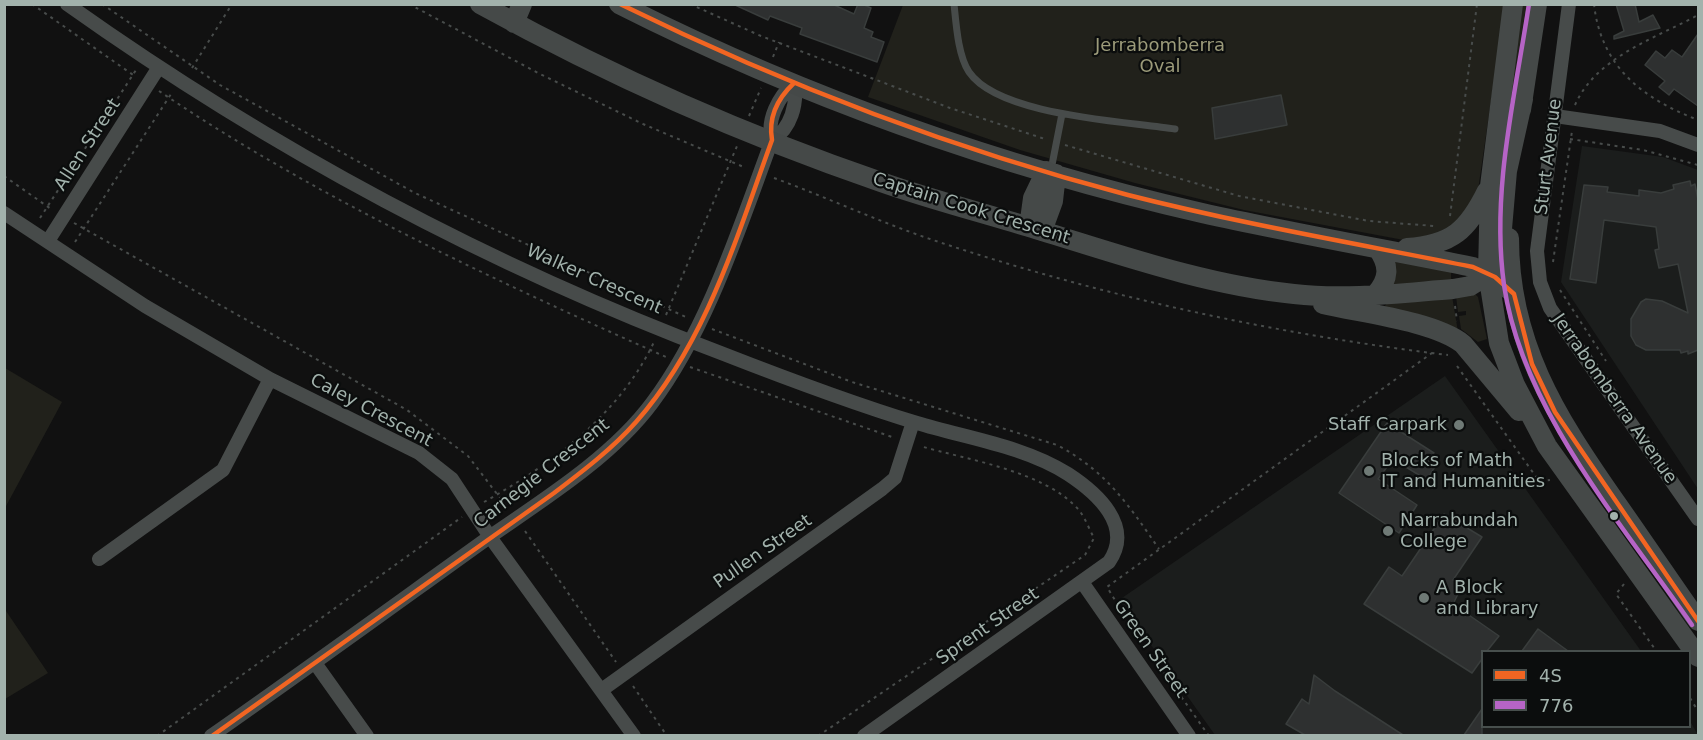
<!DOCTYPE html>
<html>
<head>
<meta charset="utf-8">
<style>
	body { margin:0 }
	#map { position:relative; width:1703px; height:740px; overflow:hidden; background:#111; font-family:"DejaVu Sans",sans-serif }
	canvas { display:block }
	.frame { position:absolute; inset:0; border:6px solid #a2b2ac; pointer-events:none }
	.legend { position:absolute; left:1481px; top:650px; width:210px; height:78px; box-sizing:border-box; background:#0b0d0d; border:2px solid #474f4d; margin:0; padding:8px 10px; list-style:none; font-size:18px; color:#a2b2ac }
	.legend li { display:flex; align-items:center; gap:12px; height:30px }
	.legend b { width:30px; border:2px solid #474f4d }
</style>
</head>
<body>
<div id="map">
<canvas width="1703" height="740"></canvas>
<div class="frame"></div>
<ul class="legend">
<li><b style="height:8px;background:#f26522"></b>4S</li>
<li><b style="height:8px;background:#b664c6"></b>776</li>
</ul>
</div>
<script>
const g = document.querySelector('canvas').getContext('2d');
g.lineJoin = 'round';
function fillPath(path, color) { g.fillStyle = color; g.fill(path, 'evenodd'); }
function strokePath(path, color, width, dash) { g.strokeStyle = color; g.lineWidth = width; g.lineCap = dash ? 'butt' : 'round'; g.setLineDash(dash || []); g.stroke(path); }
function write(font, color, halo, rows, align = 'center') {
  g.font = font + ' "DejaVu Sans",sans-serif'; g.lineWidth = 4.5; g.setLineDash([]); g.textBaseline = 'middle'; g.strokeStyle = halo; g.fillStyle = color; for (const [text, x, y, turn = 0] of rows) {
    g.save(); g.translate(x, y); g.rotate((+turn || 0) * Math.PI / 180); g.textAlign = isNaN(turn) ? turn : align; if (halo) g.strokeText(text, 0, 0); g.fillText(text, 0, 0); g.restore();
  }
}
const built = new Path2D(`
	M 1582,146 L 1663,157 L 1698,170 L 1698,489 L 1561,282 Z
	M 1445,376 L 1641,651 L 1482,652 L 1482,726 L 1690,726 L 1690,721 L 1698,735 L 1215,735 L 1119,600 Z`);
const green = new Path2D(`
	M 903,5 L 1505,5 L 1478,190 L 1456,228 L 1409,241 L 1244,210 L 1135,183 L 1020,150 L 868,97 Z
	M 1521,5 L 1531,5 L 1523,67 L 1504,139 Z
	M 1391,260 L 1451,268 L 1451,281 L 1391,287 Z
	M 1474,293 L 1478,297 L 1487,339 L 1478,342 L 1461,329 L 1459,316 L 1466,315 L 1466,311 L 1458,312 L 1456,296 Z
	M 1452,296 L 1458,332 L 1384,307 L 1388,302 Z
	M 5,368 L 62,402 L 5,508 Z
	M 4,608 L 48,673 L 5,699 L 4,699 Z`);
const building = new Path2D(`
	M 733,4 L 832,4 L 854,14 L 858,4 L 862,4 L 871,8 L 864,28 L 873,32 L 871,37 L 884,42 L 877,62 L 800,34 L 802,28 L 770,16 L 768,20 Z
	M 1616,4 L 1635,4 L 1639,22 L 1653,15 L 1660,28 L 1614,39 L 1614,36 L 1624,31 Z
	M 1698,34 L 1698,106 L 1674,89 L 1669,95 L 1659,87 L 1665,81 L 1645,65 L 1656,51 L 1665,58 L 1672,50 L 1682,57 Z
	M 1281,95 L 1287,125 L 1215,139 L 1212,108 Z
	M 1690,181 L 1691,186 L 1695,184 L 1698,200 L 1698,350 L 1688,354 L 1688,351 L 1681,353 L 1680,350 L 1646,350 L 1636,345 L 1631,336 L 1631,319 L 1641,302 L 1646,299 L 1662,301 L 1688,313 L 1678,264 L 1659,268 L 1655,250 L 1659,249 L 1656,227 L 1604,220 L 1596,283 L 1570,279 L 1584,185 L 1608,187 L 1607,192 L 1639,196 L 1639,190 L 1661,193 L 1674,189 L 1673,185 Z
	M 1387,423 L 1434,453 L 1429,459 L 1437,463 L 1427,480 L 1393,459 L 1378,479 L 1417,505 L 1399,533 L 1339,493 Z
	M 1444,514 L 1482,537 L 1453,580 L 1463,584 L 1453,604 L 1499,636 L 1487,651 L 1482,651 L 1482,659 L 1472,673 L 1364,604 L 1389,567 L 1402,576 Z
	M 1538,629 L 1568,651 L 1522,651 Z
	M 1314,675 L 1335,691 L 1403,735 L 1305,735 L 1286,724 L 1302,699 L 1309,704 Z
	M 1482,709 L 1482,735 L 1464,735 Z`);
const path = new Path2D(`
	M 32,4 L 136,77
	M 102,4 L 220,85 L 415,193 L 688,318
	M 409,4 L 540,74 L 643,124 L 746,168
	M 690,4 L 761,36 L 950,108 L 1045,139
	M 1594,4 C 1601,68 1644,99 1698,120
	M 773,57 L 779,42
	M 192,68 L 232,4
	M 159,91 C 317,198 492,279 666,357
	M 1575,105 C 1596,57 1656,38 1698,15
	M 749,116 L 761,88
	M 1570,139 L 1643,150 L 1698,165
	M 1065,145 L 1239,196 L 1369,221 L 1434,226
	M 4,176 L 51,209
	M 774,178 C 826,197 877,221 930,239 C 1097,295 1273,334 1448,355
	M 1450,216 L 1477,4
	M 40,218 L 136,70
	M 74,223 L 407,410 L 468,456 L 507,507
	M 75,242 L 173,91
	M 1553,262 L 1572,131
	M 1560,290 L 1606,361
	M 1455,306 L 1457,321
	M 666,315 L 737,146
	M 712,329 L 852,382 L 1057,445 C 1106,471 1128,504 1159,549
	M 1457,366 L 1539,481 L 1550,480
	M 690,367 L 895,438
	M 484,502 C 553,463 619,415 654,342
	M 525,531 L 616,662
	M 1624,584 L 1616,594 L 1657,652
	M 1130,625 L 1107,587 L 1432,353
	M 1151,654 L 1209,736
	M 633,686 L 667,736
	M 1690,698 L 1698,711
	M 157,736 L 462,517
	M 818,736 L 1085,555 L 1094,538 C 1089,529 1085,517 1078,509 C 1044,471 968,460 920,446`);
const lane = new Path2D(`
	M 954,4 C 956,23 958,56 969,72 C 999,116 1125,121 1175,129
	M 1051,170 L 1062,114`);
const street = new Path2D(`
	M 67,4 C 268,147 490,266 721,353 C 785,378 851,403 917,423 C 966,438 1024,446 1068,474 C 1097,493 1134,526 1109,562 L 864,736
	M 1569,4 L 1537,251 L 1540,282 L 1550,308 L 1698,519
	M 1555,116 L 1660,131 L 1698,145
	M 772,140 C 791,129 798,103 794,83
	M 4,213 L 145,306 L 270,379 L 419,453 L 452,479 L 490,537 L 634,736
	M 48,241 L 159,67
	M 99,559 L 223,470 L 270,379
	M 1082,582 L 1189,736
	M 315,663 L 367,736
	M 603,689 L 882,489 L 895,478 L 913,422
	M 211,736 C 304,671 396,604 488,538 C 543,500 612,457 652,403 C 707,330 740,226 772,140 C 766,120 779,96 794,83`);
const secondary = new Path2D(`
	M 480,4 C 607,74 744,135 881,182 C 929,199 980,212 1029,227 C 1115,253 1204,285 1294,294 C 1347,300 1401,293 1453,289 L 1470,286 L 1481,279 L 1500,252 L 1507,171 L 1523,99
	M 619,4 C 803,97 1002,167 1202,213 C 1292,233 1383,249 1473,267 L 1495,277 L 1514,294
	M 1513,4 L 1490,186 L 1488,273 L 1499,343 L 1515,385 L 1547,446 L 1698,657
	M 514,23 L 522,4
	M 1521,110 L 1537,4
	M 1029,227 L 1033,198 L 1046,171
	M 1042,231 L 1053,201 L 1056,174
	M 1509,238 C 1509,342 1555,415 1612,497 C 1641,538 1669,580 1698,621
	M 1407,248 C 1452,245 1468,230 1487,191
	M 1376,294 C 1389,279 1390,266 1378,249
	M 1323,304 C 1361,313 1434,321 1463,344 L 1519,411`);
const bus1 = new Path2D(`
	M 620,4 C 783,84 952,149 1128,195 C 1242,224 1358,244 1473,267 L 1495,277 L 1514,294 L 1532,364 L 1555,412 L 1698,621
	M 212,736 L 554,493 C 583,471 612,449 636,422 C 706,343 737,236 772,140 C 768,117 778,98 794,83`);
const bus2 = new Path2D(`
	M 1529,4 C 1515,96 1491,192 1504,285 C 1522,409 1622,524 1692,625`);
const markers = [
	[1459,425,6,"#6f7a76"],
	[1369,471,6,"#6f7a76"],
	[1614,516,5,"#a2b2ac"],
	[1388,531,6,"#6f7a76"],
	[1424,598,6,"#6f7a76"]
];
const parkNames = [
	["Jerrabomberra",1160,46],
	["Oval",1160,67]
];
const streetNames = [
	["Allen Street",88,145,-57],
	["Sturt Avenue",1549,157,-83],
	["Captain Cook Crescent",971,209,17],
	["Walker Crescent",594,280,24],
	["Jerrabomberra Avenue",1614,399,55],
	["Caley Crescent",371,411,28],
	["Carnegie Crescent",542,474,-38],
	["Pullen Street",763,552,-35],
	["Sprent Street",988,627,-35],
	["Green Street",1150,649,55]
];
const poiNames = [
	["Staff Carpark",1447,425,"right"],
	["Blocks of Math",1381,461],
	["IT and Humanities",1381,482],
	["Narrabundah",1400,521],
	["College",1400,542],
	["A Block",1436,588],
	["and Library",1436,609]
];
fillPath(built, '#1b1d1c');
fillPath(green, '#21211b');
fillPath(building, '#2e3030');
strokePath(building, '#393d3c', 1.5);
strokePath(path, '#484c4b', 2, [3, 4.5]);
strokePath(lane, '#474b4a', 7);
strokePath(street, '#474b4a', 14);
strokePath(secondary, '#454948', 20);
strokePath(bus1, '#f26522', 4.5);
strokePath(bus2, '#b664c6', 4.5);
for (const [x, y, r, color] of markers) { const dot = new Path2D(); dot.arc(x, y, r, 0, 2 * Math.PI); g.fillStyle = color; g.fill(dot); strokePath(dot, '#0b0d0d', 2); }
write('18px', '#9c9b7a', '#0b0d0d', parkNames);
write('18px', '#a2b2ac', '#0b0d0d', streetNames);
write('18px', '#a2b2ac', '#0b0d0d', poiNames, 'left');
</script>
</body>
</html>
